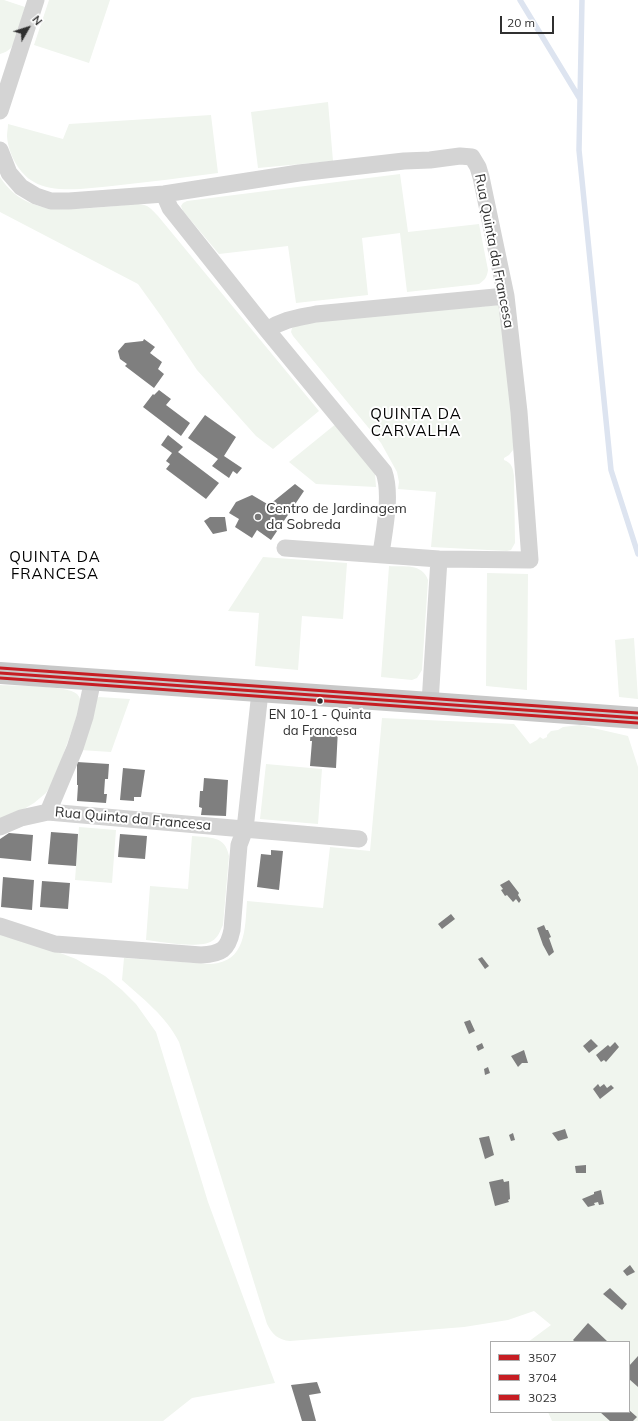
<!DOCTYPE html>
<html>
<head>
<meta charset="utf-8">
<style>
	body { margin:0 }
	#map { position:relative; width:638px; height:1421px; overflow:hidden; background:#fff; font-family:Mulish,sans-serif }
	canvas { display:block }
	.legend { position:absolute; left:490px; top:1341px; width:140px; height:72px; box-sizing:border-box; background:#fff; border:1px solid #acacac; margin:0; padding:5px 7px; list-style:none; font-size:12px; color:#303030 }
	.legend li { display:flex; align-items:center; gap:8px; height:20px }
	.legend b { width:20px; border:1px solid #acacac }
	.north { position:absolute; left:8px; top:8px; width:40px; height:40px; -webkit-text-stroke:3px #fff; paint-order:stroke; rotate:51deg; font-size:11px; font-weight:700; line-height:16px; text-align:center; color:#303030 }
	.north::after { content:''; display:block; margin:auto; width:14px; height:18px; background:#303030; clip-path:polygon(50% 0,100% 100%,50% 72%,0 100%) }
	.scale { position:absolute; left:500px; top:16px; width:54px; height:18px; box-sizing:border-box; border:2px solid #303030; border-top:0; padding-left:5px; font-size:12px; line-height:14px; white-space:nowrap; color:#303030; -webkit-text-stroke:3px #fff; paint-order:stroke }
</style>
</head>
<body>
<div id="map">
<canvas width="638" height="1421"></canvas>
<ul class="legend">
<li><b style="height:5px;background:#c61d23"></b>3507</li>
<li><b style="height:5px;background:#c61d23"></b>3704</li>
<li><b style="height:5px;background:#c61d23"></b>3023</li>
</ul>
<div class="north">N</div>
<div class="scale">20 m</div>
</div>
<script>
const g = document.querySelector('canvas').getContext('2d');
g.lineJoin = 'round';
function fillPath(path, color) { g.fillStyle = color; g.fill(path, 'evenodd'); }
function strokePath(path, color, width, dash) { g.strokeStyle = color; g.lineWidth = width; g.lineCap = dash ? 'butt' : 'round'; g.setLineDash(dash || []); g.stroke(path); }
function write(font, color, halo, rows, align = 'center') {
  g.font = font + ' Mulish,sans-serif'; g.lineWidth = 4; g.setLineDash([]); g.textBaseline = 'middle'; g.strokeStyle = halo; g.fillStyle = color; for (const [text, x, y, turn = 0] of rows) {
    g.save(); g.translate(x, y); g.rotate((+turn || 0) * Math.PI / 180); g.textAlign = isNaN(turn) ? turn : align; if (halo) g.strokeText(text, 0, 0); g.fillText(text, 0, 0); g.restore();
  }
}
const green = new Path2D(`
	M 0,0 L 4,0 L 25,7 C 21,18 18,38 11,48 C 8,51 4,53 0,54 Z
	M 49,0 L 110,0 L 89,63 L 34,45 Z
	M 328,102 L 333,161 L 258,168 L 251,112 Z
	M 211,115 L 218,173 C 182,178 147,182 112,186 C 89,188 54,194 34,182 C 19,174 8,153 7,136 C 7,132 8,128 8,124 L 63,139 L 69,124 Z
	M 400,174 L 408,232 L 479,224 L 488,270 C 487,277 485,280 479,284 L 407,292 L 400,233 L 362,238 L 368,295 L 296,303 L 288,246 L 219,254 L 183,211 L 181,206 L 183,203 L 187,201 Z
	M 0,177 C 27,219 73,209 116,206 C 126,205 137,202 147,206 C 151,208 155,213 158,216 L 319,411 L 273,449 L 256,436 L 197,370 L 161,316 L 138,284 L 0,212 Z
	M 499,305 L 514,413 L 513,450 L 509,455 L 504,458 L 504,460 C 512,463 513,468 514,476 L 515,543 L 511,550 L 507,551 L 431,547 L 436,492 L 398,489 L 399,482 L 397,472 L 381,443 L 293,336 L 291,332 L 292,328 L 298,323 Z
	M 337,423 L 375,474 L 376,487 L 316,484 L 289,462 Z
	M 263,557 L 347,563 L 343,619 L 302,616 L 298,670 L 255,666 L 259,613 L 228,611 Z
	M 389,566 C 404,567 422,563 428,580 L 422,670 L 417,678 L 412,680 L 381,677 Z
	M 487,573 L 528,574 L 527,690 L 486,686 Z
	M 634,638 L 638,699 L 619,697 L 615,640 Z
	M 0,685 C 15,686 67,685 77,694 C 80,697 81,701 81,705 L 54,780 L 46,793 L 34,803 L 24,809 L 0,820 Z
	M 99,697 L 130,699 L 111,752 L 80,750 L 97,698 Z
	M 382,718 L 514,724 L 530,744 L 537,740 L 540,737 L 543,739 L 547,737 L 547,735 L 551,731 L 558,730 L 563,727 L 580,725 L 628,736 L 638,767 L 638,1421 L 552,1421 L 548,1412 L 629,1412 L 629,1342 L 528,1342 L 551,1325 L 534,1311 L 508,1320 L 464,1327 L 290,1341 C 278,1340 272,1334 267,1324 L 179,1042 C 166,1016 143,999 122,980 L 124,958 L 211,964 C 246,962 245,929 247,901 L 323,908 L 330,847 L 370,851 Z
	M 266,764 L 322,769 L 318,824 L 260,819 Z
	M 79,827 L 116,830 L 112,883 L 75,880 Z
	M 192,836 C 210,838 225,835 229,856 L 223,925 C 220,931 218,938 212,941 C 200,949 161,942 146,940 L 150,886 L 188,889 Z
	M 0,930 L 76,959 L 105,976 L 122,990 L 136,1004 L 156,1032 L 208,1202 L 275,1383 L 192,1398 L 163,1421 L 0,1421 Z`);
const stream = new Path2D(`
	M 520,0 L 580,99
	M 582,0 L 579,150 L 611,470 L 638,554`);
const building = new Path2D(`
	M 144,339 L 155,347 L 150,353 L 162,362 L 158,369 L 164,374 L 154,388 L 125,366 L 127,364 L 120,359 L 118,351 L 125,343 L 143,341 Z
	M 159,390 L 171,399 L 166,405 L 190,423 L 181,436 L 143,407 L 153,394 L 154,395 Z
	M 205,415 L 236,437 L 224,456 L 242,468 L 237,474 L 233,471 L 229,478 L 212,466 L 218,459 L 188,438 Z
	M 168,435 L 183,447 L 178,452 L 219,483 L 206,499 L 166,469 L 170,464 L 166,461 L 172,453 L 161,445 Z
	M 295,484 L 304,491 L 271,540 L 257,530 L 252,538 L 235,527 L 239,519 L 229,513 L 236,502 L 252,495 L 269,505 Z
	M 210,517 L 225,517 L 227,531 L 213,534 L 204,521 Z
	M 311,727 L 338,729 L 336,768 L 310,766 L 312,741 L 310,741 Z
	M 77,762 L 109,764 L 108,779 L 105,779 L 104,794 L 107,794 L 106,803 L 77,801 L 78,785 L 77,785 Z
	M 123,768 L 145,770 L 141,797 L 134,797 L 134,801 L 120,800 Z
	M 204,778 L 228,780 L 226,816 L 201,815 L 202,808 L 199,807 L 200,791 L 203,791 Z
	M 51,832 L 78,834 L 76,866 L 48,864 Z
	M 9,833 L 33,835 L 31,861 L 0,858 L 0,839 Z
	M 120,834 L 147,836 L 145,859 L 118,857 Z
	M 271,850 L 283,851 L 279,890 L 257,887 L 261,854 L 271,855 Z
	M 3,877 L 34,880 L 32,910 L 1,907 Z
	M 509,880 L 519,893 L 518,895 L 521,900 L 519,903 L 516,899 L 513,902 L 507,895 L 505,896 L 501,890 L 503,889 L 500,885 Z
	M 42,881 L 70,883 L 68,909 L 40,907 Z
	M 451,914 L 455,919 L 442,929 L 438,924 Z
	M 544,925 L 546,930 L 548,930 L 551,937 L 549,938 L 554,952 L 549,956 L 543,945 L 537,928 Z
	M 482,957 L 489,966 L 485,969 L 478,959 Z
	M 470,1020 L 475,1031 L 469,1034 L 464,1022 Z
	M 591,1039 L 598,1046 L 589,1053 L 583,1046 Z
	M 615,1042 L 619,1047 L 606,1062 L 604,1060 L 601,1062 L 596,1055 L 608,1045 L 610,1047 Z
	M 482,1043 L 484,1048 L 478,1051 L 476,1046 Z
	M 524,1050 L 528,1063 L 522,1063 L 518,1067 L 511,1056 Z
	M 488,1067 L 490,1073 L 485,1075 L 484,1069 Z
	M 598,1084 L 600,1087 L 604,1084 L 607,1088 L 611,1085 L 614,1088 L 600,1099 L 593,1089 Z
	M 565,1129 L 568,1138 L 558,1141 L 552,1133 Z
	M 513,1133 L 515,1140 L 511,1141 L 509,1135 Z
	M 489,1136 L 494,1155 L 485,1159 L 479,1138 Z
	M 586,1165 L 586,1173 L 576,1173 L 575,1166 Z
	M 503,1179 L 504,1182 L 509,1181 L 510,1199 L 508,1200 L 509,1202 L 495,1206 L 489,1182 Z
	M 601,1190 L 604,1204 L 599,1205 L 598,1202 L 594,1203 L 595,1205 L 588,1207 L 582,1199 L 594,1194 L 594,1192 Z
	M 630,1265 L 635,1272 L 627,1276 L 623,1271 Z
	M 610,1288 L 627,1304 L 622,1310 L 603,1294 Z
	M 588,1323 L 608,1342 L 575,1342 L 573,1340 Z
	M 638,1356 L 638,1387 L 629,1379 L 629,1366 Z
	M 317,1382 L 321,1393 L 309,1395 L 316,1421 L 302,1421 L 291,1385 Z
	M 629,1410 L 637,1417 L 633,1421 L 610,1421 L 600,1412 L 629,1412 Z`);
const street = new Path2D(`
	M 0,111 L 36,0
	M 0,150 L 9,173 L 21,187 L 36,196 L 51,201 L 69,201 L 164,194 L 299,173 L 404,161 L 430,160 L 460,156 L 472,157 L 478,167 L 481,177 L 506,296 L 519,412 L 530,560 L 439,559 L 285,548
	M 164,194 L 170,208 L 267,330 L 384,472 C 392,495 384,531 381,554
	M 267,330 C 284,319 296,318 316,314 L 506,296
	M 430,703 L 439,559
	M 48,812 L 75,748 L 85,717 L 93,679
	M 0,827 L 21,818 L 48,812 L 359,839
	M 0,926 L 55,944 L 201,955 C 221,954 228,950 232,930 L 239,845 L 245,829 L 260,692`);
const primary = new Path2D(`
	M 0,673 L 430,703 L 638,718`);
const bus1 = new Path2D(`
	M 0,673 L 638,718`);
const bus2 = new Path2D(`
	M 0,678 L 638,723`);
const bus3 = new Path2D(`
	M 0,668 L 638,713`);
const markers = [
	[258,517,4,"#787878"],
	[320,701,3.5,"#303030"]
];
const busNames = [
	["EN 10-1 - Quinta",320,715],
	["da Francesa",320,731]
];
const streetNames = [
	["Rua Quinta da Francesa",494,251,79],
	["Rua Quinta da Francesa",133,819,5]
];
const poiNames = [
	["Centro de Jardinagem",266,509],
	["da Sobreda",266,525]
];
const neighbourhoodNames = [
	["QUINTA DA",416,414],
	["CARVALHA",416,431],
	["QUINTA DA",55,557],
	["FRANCESA",55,574]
];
fillPath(green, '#f0f5ee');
strokePath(stream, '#dde4f0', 5.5);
fillPath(building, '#7f7f7f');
strokePath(street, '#d4d4d4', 17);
strokePath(primary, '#c8c8c8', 22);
strokePath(bus1, '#c61d23', 3);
strokePath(bus2, '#c61d23', 3);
strokePath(bus3, '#c61d23', 3);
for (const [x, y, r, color] of markers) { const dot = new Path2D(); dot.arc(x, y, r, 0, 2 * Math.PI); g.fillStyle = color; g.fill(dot); strokePath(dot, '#fff', 1.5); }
write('13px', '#303030', '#fff', busNames);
write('14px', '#303030', '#fff', streetNames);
write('14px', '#303030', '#fff', poiNames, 'left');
g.letterSpacing = '1px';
write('15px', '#000', '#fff', neighbourhoodNames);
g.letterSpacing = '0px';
</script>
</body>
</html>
